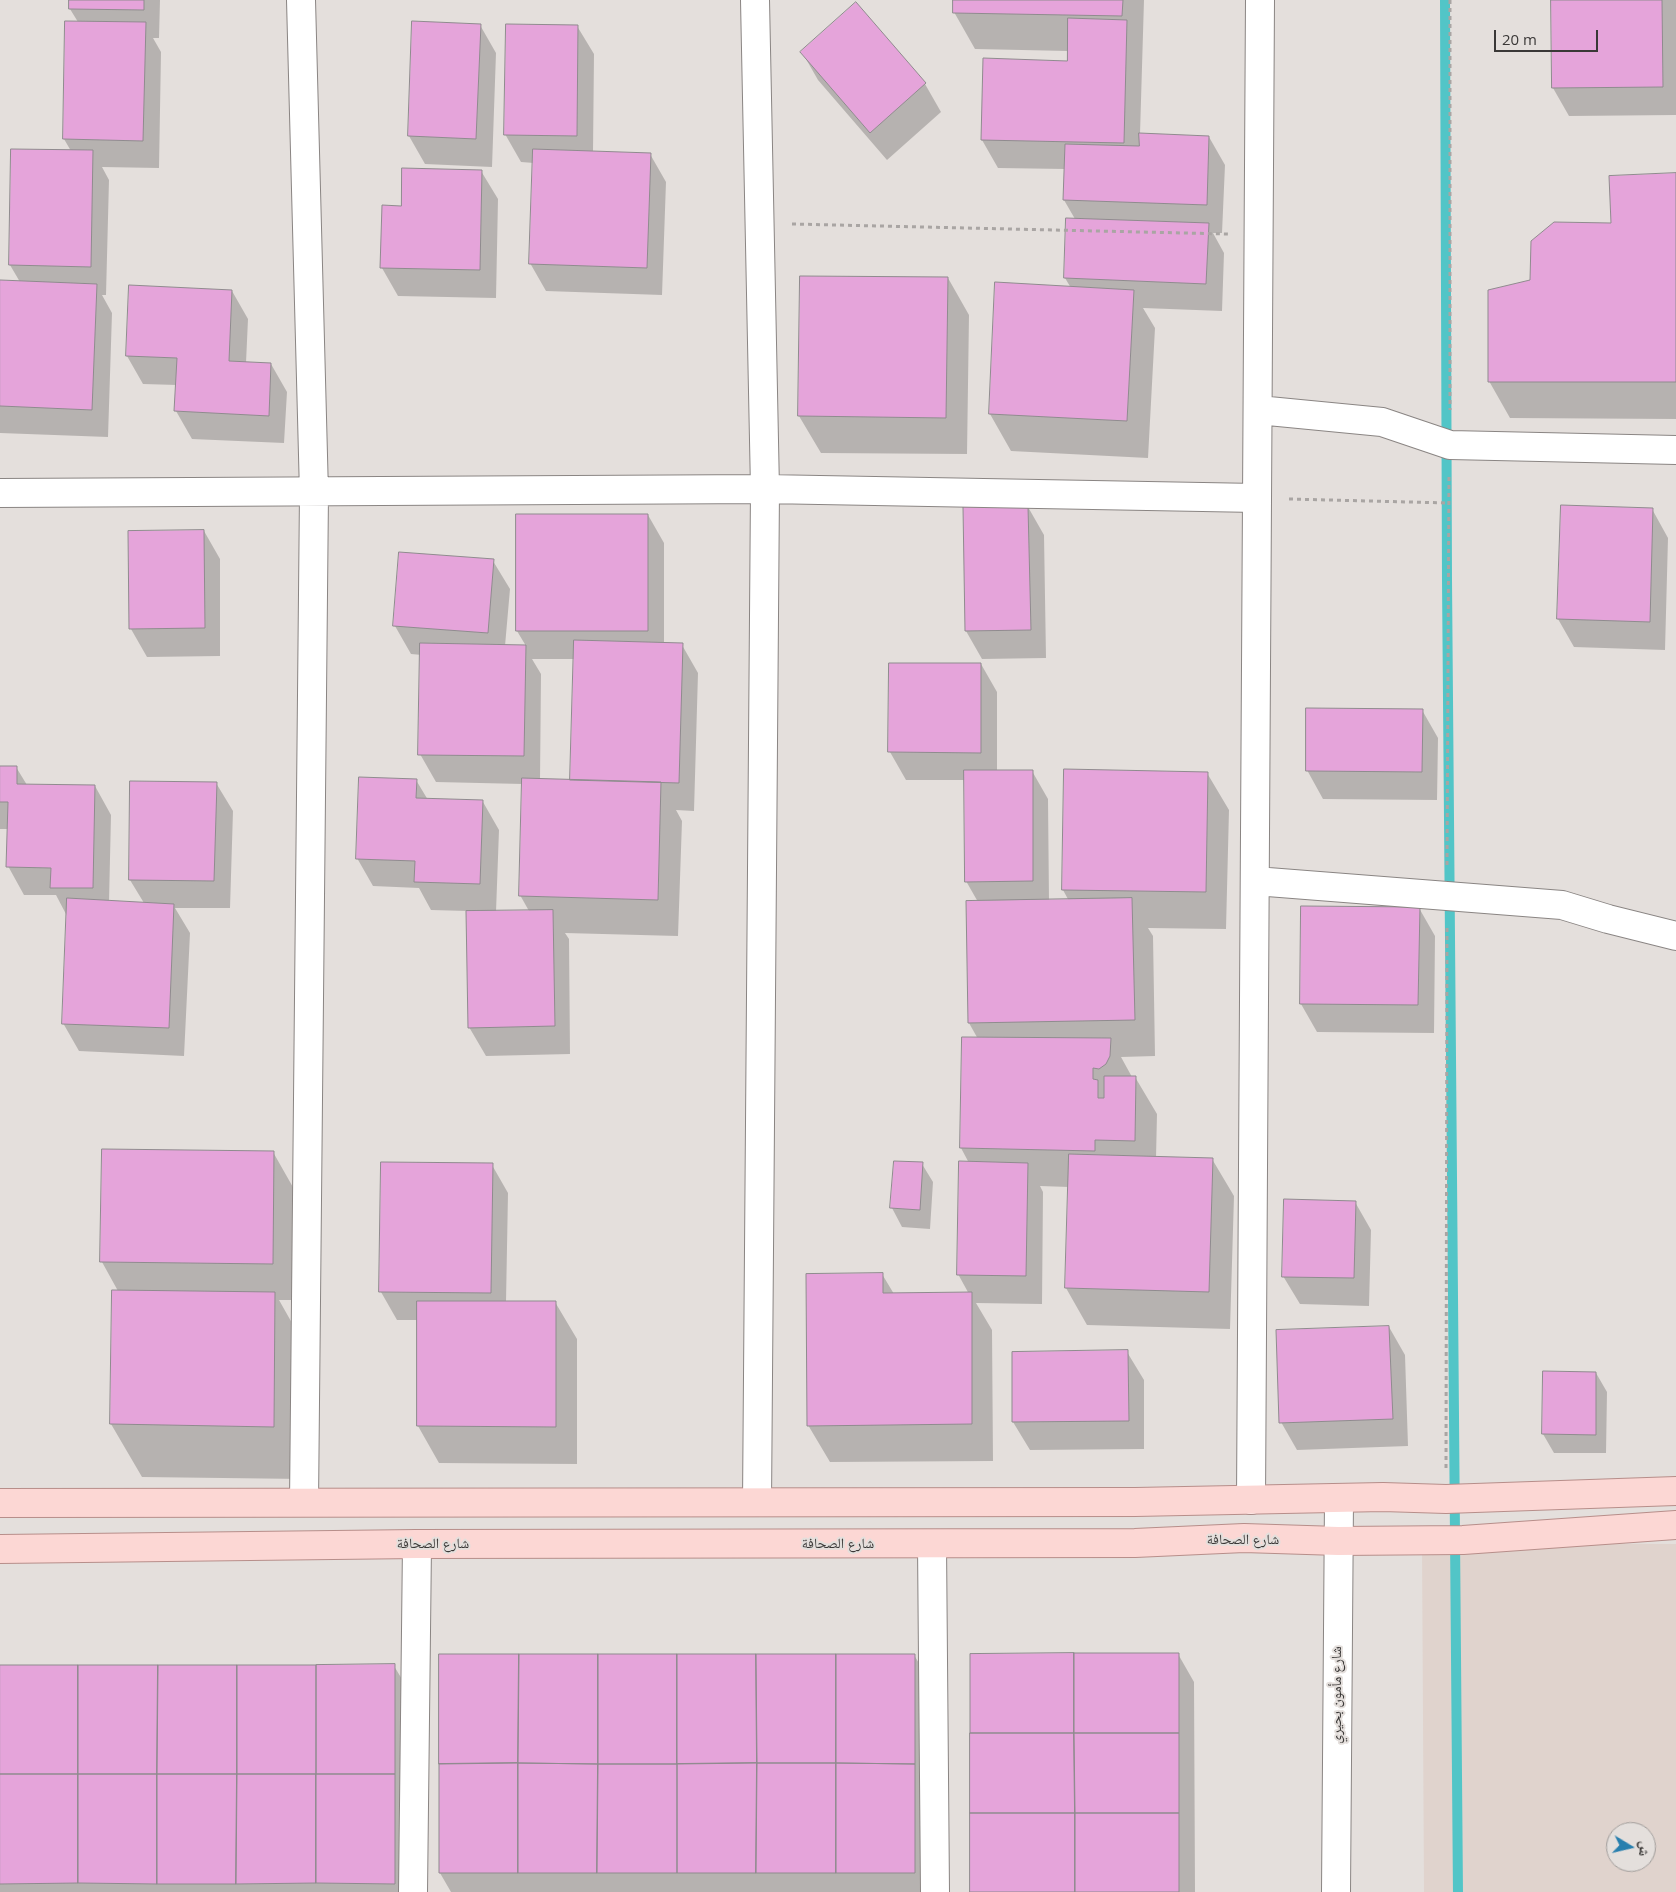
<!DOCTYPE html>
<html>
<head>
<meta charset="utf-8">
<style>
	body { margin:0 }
	#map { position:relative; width:1676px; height:1892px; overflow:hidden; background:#e4dfdc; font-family:"Open Sans","Noto Naskh Arabic",sans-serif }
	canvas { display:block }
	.north { position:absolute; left:1606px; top:1822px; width:50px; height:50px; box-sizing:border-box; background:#e4dfdc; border:1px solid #a09c9a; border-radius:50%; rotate:99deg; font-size:14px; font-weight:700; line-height:20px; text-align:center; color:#3a3837 }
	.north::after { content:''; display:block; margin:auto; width:18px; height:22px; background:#287fae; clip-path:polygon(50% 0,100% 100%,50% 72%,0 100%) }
	.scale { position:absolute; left:1494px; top:30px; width:104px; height:22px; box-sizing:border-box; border:2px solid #3a3837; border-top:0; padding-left:6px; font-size:15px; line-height:18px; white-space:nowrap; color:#3a3837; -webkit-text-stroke:4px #e4dfdc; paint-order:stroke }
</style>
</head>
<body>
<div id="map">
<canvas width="1676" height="1892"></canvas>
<div class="north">ش</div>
<div class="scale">20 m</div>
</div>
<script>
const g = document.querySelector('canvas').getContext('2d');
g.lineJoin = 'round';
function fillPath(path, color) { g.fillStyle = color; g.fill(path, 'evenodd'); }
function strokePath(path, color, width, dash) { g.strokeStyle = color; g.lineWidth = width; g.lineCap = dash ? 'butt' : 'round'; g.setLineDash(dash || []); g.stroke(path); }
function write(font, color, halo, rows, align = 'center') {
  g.font = font + ' "Open Sans","Noto Naskh Arabic",sans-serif'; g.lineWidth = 4; g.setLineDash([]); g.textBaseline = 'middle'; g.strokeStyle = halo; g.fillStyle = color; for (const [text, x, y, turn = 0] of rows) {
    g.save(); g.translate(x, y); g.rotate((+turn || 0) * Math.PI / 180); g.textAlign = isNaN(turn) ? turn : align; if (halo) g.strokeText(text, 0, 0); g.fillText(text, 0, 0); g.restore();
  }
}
const built = new Path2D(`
	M 1422,1543 L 1676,1544 L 1676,1892 L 1424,1892 ZM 1616,1832 L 1646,1832 L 1646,1862 L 1616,1862 Z`);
const shadow = new Path2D(`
	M 70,0 L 160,0 L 159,38 L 153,38 L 161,52 L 159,168 L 102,167 L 109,180 L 106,295 L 102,295 L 112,313 L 108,437 L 0,433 L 0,281 L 20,282 L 10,265 L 71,151 L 64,139 L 78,22 L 70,9 Z
	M 954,0 L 1144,0 L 1140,134 L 1209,137 L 1225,165 L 1222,233 L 1213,233 L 1224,253 L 1222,311 L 1143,308 L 1155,328 L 1148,458 L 1011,451 L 990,414 L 1071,288 L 1065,278 L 1075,219 L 1064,200 L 1065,169 L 998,168 L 982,140 L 1068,62 L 1068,51 L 975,49 L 954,12 Z
	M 1552,0 L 1676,0 L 1676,115 L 1569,116 L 1553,88 Z
	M 413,22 L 480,25 L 496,53 L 492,167 L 425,164 L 409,136 Z
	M 577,26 L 594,54 L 593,152 L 650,154 L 666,182 L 662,295 L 546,291 L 530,263 L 534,163 L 521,162 L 505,134 Z
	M 802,52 L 925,84 L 941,112 L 887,160 L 818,80 Z
	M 481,171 L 498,199 L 496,298 L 398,296 L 382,268 L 383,207 L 403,207 Z
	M 1676,174 L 1676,419 L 1510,418 L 1489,381 L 1531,281 L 1612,224 Z
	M 948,278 L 969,315 L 967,454 L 821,453 L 799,416 Z
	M 232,291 L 248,319 L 246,363 L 271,364 L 287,392 L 284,443 L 192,439 L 176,411 L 177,385 L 143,384 L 127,356 Z
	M 1028,507 L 1044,535 L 1046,658 L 982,659 L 966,631 Z
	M 1652,509 L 1668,538 L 1665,650 L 1574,647 L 1558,619 Z
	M 648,515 L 664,543 L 664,644 L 682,645 L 698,673 L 694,811 L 676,810 L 682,821 L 678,936 L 565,933 L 569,939 L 570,1054 L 486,1056 L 469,1027 L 468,911 L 431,910 L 419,888 L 373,886 L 357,858 L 416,780 L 428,800 L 483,802 L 499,830 L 496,912 L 529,911 L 520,895 L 523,784 L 436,782 L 420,754 L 422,655 L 411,654 L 395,626 L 493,561 L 510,589 L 505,646 L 526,646 L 517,631 ZM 532,659 L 574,659 L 571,781 L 540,780 L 541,674 Z
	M 204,531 L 220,559 L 220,656 L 147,657 L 131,629 Z
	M 981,664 L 997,692 L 997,771 L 1032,771 L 1048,799 L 1049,901 L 1069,901 L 1063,890 L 1207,773 L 1229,810 L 1226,929 L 1148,928 L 1153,936 L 1155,1056 L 1121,1057 L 1132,1077 L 1135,1077 L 1157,1114 L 1156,1158 L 1212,1159 L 1234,1196 L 1230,1329 L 1087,1325 L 1066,1288 L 1069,1187 L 1040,1186 L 1043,1192 L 1042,1304 L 976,1303 L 992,1330 L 993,1461 L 830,1462 L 808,1425 L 882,1274 L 894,1294 L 969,1294 L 958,1274 L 969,1163 L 961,1148 L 963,1039 L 978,1039 L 969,1023 L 978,902 L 966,881 L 966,780 L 906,780 L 890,752 Z
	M 1422,710 L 1438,738 L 1437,800 L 1323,799 L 1307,770 Z
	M 0,767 L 16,767 L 27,785 L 95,786 L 111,815 L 109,902 L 144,903 L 130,880 L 216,783 L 233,811 L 230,908 L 175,908 L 190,933 L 184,1056 L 79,1051 L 63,1023 L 67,916 L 56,895 L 24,895 L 8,866 L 8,829 L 0,829 Z
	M 1419,908 L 1435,936 L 1434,1033 L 1317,1032 L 1301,1004 Z
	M 103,1151 L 273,1152 L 294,1189 L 293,1300 L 279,1300 L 305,1346 L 303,1479 L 142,1477 L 111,1424 L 113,1291 L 118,1291 L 102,1262 Z
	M 895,1162 L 922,1164 L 933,1182 L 930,1229 L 902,1227 L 892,1208 Z
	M 492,1165 L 508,1193 L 506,1302 L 555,1302 L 577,1339 L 577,1464 L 439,1463 L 418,1426 L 418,1320 L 397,1320 L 381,1292 Z
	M 1355,1202 L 1371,1230 L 1369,1306 L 1300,1304 L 1283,1276 Z
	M 1389,1327 L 1405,1355 L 1408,1446 L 1297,1450 L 1281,1422 Z
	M 1127,1352 L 1144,1380 L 1144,1449 L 1030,1450 L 1013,1422 Z
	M 1544,1372 L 1596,1373 L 1607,1392 L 1606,1453 L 1554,1453 L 1543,1434 Z
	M 1178,1654 L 1194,1682 L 1195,1892 L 971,1892 Z
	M 914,1655 L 931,1683 L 930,1892 L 451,1892 L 440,1873 Z
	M 0,1666 L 394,1666 L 411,1694 L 411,1892 L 0,1892 Z`);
const stream = new Path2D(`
	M 1445,0 L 1447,580 L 1458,1892`);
const building = new Path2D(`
	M 69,0 L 144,0 L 144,10 L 69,9 Z
	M 953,0 L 1123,0 L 1122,16 L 953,13 Z
	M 1551,0 L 1662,0 L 1663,87 L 1552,88 Z
	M 856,2 L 926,83 L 870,133 L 800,52 Z
	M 1068,18 L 1127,20 L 1124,143 L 981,140 L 983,58 L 1067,61 Z
	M 65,21 L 146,22 L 143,141 L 63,139 Z
	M 412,21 L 481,24 L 476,139 L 408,136 Z
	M 506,24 L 578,25 L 577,136 L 504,135 Z
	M 1139,133 L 1209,136 L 1207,205 L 1063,200 L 1065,144 L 1139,146 Z
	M 11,149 L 93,150 L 91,267 L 9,265 Z
	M 533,149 L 651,153 L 647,268 L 529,264 Z
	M 402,168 L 482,170 L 480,270 L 380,268 L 382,205 L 401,206 Z
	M 1676,173 L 1676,382 L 1488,382 L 1488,290 L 1530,280 L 1531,241 L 1554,222 L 1611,223 L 1609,176 Z
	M 1066,218 L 1209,223 L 1206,284 L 1064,278 Z
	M 800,276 L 948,277 L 946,418 L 798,416 Z
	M 0,280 L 97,284 L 92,410 L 0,406 Z
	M 995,282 L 1134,290 L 1127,421 L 989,414 Z
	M 129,285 L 232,290 L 229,361 L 271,363 L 269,416 L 174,411 L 177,358 L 126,356 Z
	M 1561,505 L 1653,508 L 1650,622 L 1557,619 Z
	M 1028,506 L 1031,630 L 965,631 L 963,507 Z
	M 516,514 L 648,514 L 648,631 L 516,631 Z
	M 204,530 L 205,628 L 129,629 L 128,531 Z
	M 399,552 L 494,559 L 488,633 L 393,626 Z
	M 574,640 L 683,643 L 679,783 L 570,780 Z
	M 420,643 L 526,645 L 524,756 L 418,755 Z
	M 889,663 L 981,663 L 981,753 L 888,752 Z
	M 1306,708 L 1423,709 L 1422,772 L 1306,771 Z
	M 0,766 L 17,766 L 17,784 L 95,785 L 93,888 L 50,888 L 51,868 L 6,867 L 8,802 L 0,802 Z
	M 1064,769 L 1208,772 L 1206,892 L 1062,890 Z
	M 964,770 L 1033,770 L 1033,881 L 965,882 Z
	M 359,777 L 417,779 L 416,798 L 483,800 L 480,884 L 414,882 L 415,861 L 356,859 Z
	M 522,778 L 661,782 L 658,900 L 519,896 Z
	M 130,781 L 217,782 L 214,881 L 129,880 Z
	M 67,898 L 174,904 L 169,1028 L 62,1024 Z
	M 1132,898 L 1135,1020 L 968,1023 L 966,901 Z
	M 1301,906 L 1420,907 L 1418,1005 L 1300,1004 Z
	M 553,910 L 555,1026 L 468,1028 L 466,911 Z
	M 962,1037 L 1111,1038 L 1110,1056 L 1106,1064 L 1099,1069 L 1093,1068 L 1093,1079 L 1098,1080 L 1098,1098 L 1104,1098 L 1104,1076 L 1136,1076 L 1135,1141 L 1095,1140 L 1095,1151 L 960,1148 Z
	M 102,1149 L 274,1151 L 273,1264 L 100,1262 Z
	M 1069,1154 L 1213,1158 L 1209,1292 L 1065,1288 Z
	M 894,1161 L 923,1162 L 920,1210 L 890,1208 Z
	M 959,1161 L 1028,1163 L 1026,1276 L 957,1275 Z
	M 381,1162 L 493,1163 L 491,1293 L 379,1292 Z
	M 1284,1199 L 1356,1201 L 1354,1278 L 1282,1277 Z
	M 883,1273 L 883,1293 L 972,1292 L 972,1424 L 807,1426 L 806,1274 Z
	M 112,1290 L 275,1292 L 274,1427 L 110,1424 Z
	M 417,1301 L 556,1301 L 556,1427 L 417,1426 Z
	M 1389,1326 L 1393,1419 L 1279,1423 L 1276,1330 Z
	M 1128,1350 L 1129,1421 L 1012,1422 L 1012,1352 Z
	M 1543,1371 L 1596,1372 L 1596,1435 L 1542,1434 Z
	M 1074,1653 L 1179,1653 L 1179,1733 L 1074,1733 Z
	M 1074,1653 L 1074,1733 L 970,1733 L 970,1654 Z
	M 439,1654 L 519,1654 L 518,1763 L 439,1764 Z
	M 519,1654 L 598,1654 L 598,1764 L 518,1763 Z
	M 598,1654 L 677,1654 L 677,1764 L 598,1764 Z
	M 677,1654 L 756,1654 L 757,1763 L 677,1764 Z
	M 756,1654 L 836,1654 L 836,1763 L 757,1763 Z
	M 836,1654 L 915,1654 L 915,1764 L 836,1763 Z
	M 395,1664 L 395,1774 L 316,1774 L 316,1665 Z
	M 0,1665 L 78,1665 L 78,1774 L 0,1774 Z
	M 78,1665 L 158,1665 L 157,1774 L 78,1774 Z
	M 158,1665 L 237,1665 L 237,1774 L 157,1774 Z
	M 237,1665 L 316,1665 L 316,1774 L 237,1774 Z
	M 970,1733 L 1074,1733 L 1075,1813 L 970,1813 Z
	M 1074,1733 L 1179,1733 L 1179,1813 L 1075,1813 Z
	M 518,1763 L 598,1764 L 597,1873 L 518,1873 Z
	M 518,1763 L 518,1873 L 439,1873 L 439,1764 Z
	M 757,1763 L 836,1763 L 836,1873 L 756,1873 Z
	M 757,1763 L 756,1873 L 677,1873 L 677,1764 Z
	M 836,1763 L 915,1764 L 915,1873 L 836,1873 Z
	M 598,1764 L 677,1764 L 677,1873 L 597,1873 Z
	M 0,1774 L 78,1774 L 78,1883 L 0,1884 Z
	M 78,1774 L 157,1774 L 157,1884 L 78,1883 Z
	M 157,1774 L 237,1774 L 236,1884 L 157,1884 Z
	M 237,1774 L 316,1774 L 316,1883 L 236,1884 Z
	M 316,1774 L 395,1774 L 395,1884 L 316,1883 Z
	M 970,1813 L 1075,1813 L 1075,1892 L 970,1892 Z
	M 1075,1813 L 1179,1813 L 1179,1892 L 1075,1892 Z`);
const path = new Path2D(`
	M 1450,0 L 1450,410
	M 792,224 L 1228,234
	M 1289,499 L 1448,503
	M 1447,865 L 1449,477
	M 1446,1468 L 1447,927`);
const minor = new Path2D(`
	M 301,0 L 314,493 L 304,1502
	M 755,0 L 765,489 L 757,1502
	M 1258,410 L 1382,422 L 1450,445 L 1676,450
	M 0,493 L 765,489 L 1257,498
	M 1255,881 L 1562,905 L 1608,919 L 1676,936
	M 1251,1500 L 1260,0
	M 932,1544 L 935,1892
	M 413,1892 L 417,1544
	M 1336,1892 L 1339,1499`);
const major = new Path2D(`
	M 0,1503 L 1135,1502 L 1383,1497 L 1446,1499 L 1676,1491
	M 0,1549 L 417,1544 L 1135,1543 L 1244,1538 L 1338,1541 L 1463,1540 L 1676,1525`);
const streetNames = [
	["شارع الصحافة",1243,1540],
	["شارع الصحافة",433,1544],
	["شارع الصحافة",838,1544],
	["شارع مأمون بحيري",1337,1695,-90]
];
fillPath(built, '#e0d3cd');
fillPath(shadow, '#0003');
strokePath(stream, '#52c5c7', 10);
fillPath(building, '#e5a4da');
strokePath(building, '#8f8b8e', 1);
strokePath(minor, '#8a8583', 30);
strokePath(major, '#b78e8a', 30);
strokePath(path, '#a9a5a3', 3, [4, 4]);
strokePath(minor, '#fff', 28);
strokePath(major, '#fcd7d4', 28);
write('14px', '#3a3837', '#e4dfdc', streetNames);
</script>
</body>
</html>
